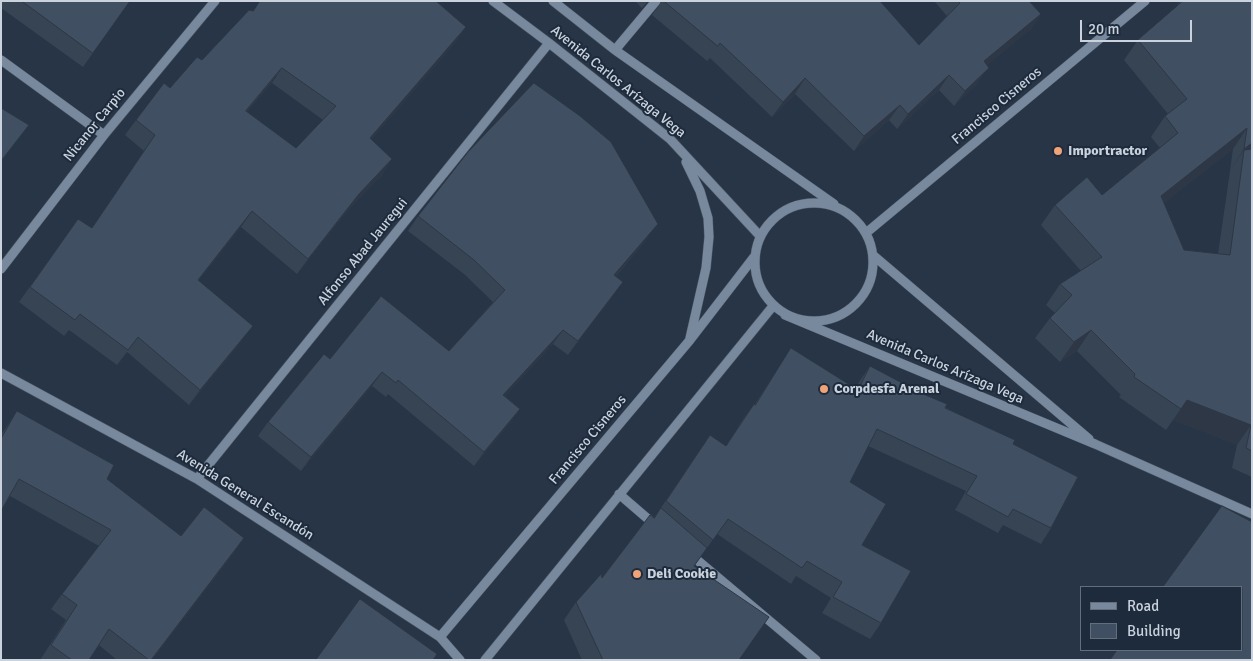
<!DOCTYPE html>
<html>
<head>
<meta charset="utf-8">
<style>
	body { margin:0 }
	#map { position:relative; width:1253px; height:661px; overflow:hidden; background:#273546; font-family:Signika,sans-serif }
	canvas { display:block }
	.frame { position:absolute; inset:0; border:2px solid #c9d2dd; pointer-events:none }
	.legend { position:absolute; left:1080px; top:586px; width:162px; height:65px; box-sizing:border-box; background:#1d2b3c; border:1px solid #626e7c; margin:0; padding:6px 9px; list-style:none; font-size:15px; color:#c9d2dd }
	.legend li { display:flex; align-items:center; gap:10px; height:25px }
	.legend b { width:25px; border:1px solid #626e7c }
	.scale { position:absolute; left:1080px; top:20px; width:112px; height:22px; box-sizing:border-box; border:2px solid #c9d2dd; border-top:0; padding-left:6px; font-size:15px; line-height:18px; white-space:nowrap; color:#c9d2dd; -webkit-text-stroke:4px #1d2b3c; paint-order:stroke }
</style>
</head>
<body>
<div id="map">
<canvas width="1253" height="661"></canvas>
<div class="frame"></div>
<ul class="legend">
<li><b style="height:6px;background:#78889d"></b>Road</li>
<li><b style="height:14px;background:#404f62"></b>Building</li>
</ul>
<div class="scale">20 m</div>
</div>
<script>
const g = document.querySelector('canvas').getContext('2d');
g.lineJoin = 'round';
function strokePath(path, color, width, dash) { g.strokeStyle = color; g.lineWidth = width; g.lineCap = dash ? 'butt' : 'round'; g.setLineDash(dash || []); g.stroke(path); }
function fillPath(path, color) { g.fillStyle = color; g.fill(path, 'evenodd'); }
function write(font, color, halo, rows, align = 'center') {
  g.font = font + ' Signika,sans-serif'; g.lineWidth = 4; g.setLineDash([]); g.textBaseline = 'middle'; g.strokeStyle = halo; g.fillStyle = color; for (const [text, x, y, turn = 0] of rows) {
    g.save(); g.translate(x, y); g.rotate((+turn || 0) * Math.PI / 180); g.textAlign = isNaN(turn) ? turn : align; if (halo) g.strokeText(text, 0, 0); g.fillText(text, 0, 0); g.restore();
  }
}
const minor = new Path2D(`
	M 493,1 L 549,43 L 670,139 L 760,236
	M 553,1 L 615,50 L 834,204
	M 615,50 L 656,1
	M 1,60 L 104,135
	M 686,162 L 700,191 L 708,218 L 709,237 L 706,268 L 690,338
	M755 262a59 59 0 1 1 118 0a59 59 0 1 1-118 0Z
	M 866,233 L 1145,1
	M 874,256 L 1089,439
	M 1,269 L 104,135 L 215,1
	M 785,315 L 1095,444 L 1252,514
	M 1,373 L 197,479 L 440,637 L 460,660
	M 197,479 L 549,43
	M 619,494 L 655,525
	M 690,554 L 816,660
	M 440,637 L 690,340 L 754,257
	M 485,660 L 773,306`);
const wall = new Path2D(`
	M 1,1 L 130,1 L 83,67 L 1,8 Z
	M 635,1 L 648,1 L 642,8 Z
	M 662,1 L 880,1 L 919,45 L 947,16 L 934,1 L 1029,1 L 1041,14 L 1031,29 L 987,65 L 978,83 L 954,106 L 939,90 L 897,129 L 889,120 L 854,151 L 795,94 L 772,117 L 710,58 L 707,61 L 652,15 Z
	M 1180,1 L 1252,1 L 1252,477 L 1232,468 L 1237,445 L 1173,420 L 1166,430 L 1119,397 L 1121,395 L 1077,351 L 1060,362 L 1035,338 L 1050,318 L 1055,313 L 1046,305 L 1060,284 L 1081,271 L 1041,225 L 1055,205 L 1102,195 L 1160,148 L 1151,137 L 1165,116 L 1168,114 L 1124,60 L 1138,40 L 1175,9 ZM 1233,149 L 1230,170 L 1231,169 L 1230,171 L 1218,254 L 1184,250 L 1164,203 Z
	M 253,11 L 466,27 L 455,43 L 371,140 L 392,159 L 382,175 L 348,210 L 297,274 L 241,227 L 199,280 L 242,341 L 189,405 L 127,352 L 117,365 L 69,330 L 64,336 L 19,302 L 78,219 L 92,228 L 144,151 L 125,135 L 136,120 L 170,88 L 202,60 ZM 272,83 L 323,120 L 296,148 L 247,112 Z
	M 418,216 L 648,238 L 616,276 L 613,296 L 568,355 L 553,344 L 505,396 L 520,409 L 510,423 L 474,466 L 388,394 L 386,397 L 372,386 L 301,471 L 258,436 L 268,422 L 330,359 L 449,351 L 493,302 L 464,274 L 408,231 Z
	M 791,348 L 856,389 L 859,382 L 870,366 L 1013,444 L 1051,528 L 1041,544 L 1003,525 L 998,533 L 955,510 L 966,491 L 868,446 L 850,482 L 862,545 L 881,623 L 870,639 L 822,613 L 831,598 L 796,576 L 791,584 L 717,534 L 694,566 L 739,660 L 582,660 L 564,620 L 576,602 L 602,578 L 654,518 L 699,451 L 726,446 L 743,419 L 754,404 L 755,404 Z
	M 17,411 L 181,536 L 244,538 L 233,554 L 152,660 L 117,660 L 99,645 L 89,660 L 40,660 L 66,620 L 51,609 L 62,594 L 99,546 L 10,496 L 1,511 L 1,435 Z`);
const shadedWall = new Path2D(`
	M 1041,14 L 1031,29 L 974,77 L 984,61 Z
	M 466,27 L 455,43 L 359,154 L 370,138 Z
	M 282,68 L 272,83 L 235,127 L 246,111 Z
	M 989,68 L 978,83 L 954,106 L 965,91 Z
	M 949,75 L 939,90 L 897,129 L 908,114 Z
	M 805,78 L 795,94 L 772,117 L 783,102 Z
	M 900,105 L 889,120 L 854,151 L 864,136 Z
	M 29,125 L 19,139 L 1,163 L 1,161 Z
	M 1247,128 L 1233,149 L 1147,217 L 1161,196 Z
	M 1252,143 L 1252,152 L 1244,150 L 1230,170 L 1244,149 Z
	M 392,159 L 382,175 L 348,210 L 297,274 L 308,259 L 359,194 Z
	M 252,211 L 241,227 L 187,295 L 198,280 Z
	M 658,224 L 648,238 L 604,289 L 614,275 Z
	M 623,282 L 613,296 L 568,355 L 578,341 Z
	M 253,326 L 242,341 L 189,405 L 200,390 Z
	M 563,330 L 553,344 L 493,409 L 503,395 Z
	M 1091,330 L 1077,351 L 1060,362 L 1074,342 Z
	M 382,372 L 372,386 L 301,471 L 311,457 Z
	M 1187,400 L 1251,425 L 1237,445 L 1173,420 L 1166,430 Z
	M 520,409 L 510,423 L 474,466 L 484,452 Z
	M 244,538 L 233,554 L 152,660 L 151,660 Z`);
const building = new Path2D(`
	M 22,1 L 130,1 L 93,53 Z
	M 260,1 L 436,1 L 466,27 L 370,138 L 392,159 L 359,194 L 308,259 L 252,211 L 198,280 L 253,326 L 200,390 L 138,337 L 128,350 L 80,314 L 75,320 L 30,287 L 78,219 L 92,228 L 155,135 L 136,120 L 164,83 L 170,88 L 197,57 L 202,60 L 249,10 L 253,11 ZM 282,68 L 336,106 L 296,148 L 246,111 Z
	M 664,1 L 880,1 L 919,45 L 960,3 L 958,1 L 1029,1 L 1041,14 L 984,61 L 989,68 L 965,91 L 949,75 L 908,114 L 900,105 L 864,136 L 805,78 L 783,102 L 720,43 L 718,46 Z
	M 1183,1 L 1252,1 L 1252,143 L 1244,149 L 1247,128 L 1161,196 L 1184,250 L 1230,255 L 1244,150 L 1252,149 L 1252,451 L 1246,448 L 1251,425 L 1187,400 L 1181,409 L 1134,377 L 1135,374 L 1091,330 L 1074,342 L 1050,318 L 1072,295 L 1060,284 L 1102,257 L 1055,205 L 1087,177 L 1102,195 L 1178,133 L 1165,116 L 1187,99 L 1138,40 Z
	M 534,83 L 580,116 L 611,142 L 658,224 L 614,275 L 623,282 L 578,341 L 563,330 L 503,395 L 520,409 L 484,452 L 398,380 L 396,383 L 382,372 L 311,457 L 268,422 L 324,354 L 330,359 L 381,296 L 449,351 L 505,290 L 474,260 L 418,216 L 468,152 Z
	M 1,108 L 29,125 L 1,161 Z
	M 791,348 L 858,390 L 870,366 L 923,394 L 947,404 L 945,408 L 1015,440 L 1013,444 L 1078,477 L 1051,528 L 1013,509 L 1008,517 L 966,494 L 977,476 L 877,429 L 850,482 L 886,504 L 862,545 L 911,571 L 881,623 L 833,597 L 842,582 L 807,561 L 802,568 L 728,519 L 713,540 L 666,501 L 710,435 L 726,446 L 754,404 L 755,405 Z
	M 17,411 L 114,465 L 107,479 L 181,536 L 204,507 L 244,538 L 151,660 L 149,660 L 109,629 L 89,660 L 72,660 L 51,645 L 77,605 L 62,594 L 111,530 L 19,479 L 1,511 L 1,439 Z
	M 1222,506 L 1252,522 L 1252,660 L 1110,660 L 1117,650 L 1242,650 L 1242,587 L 1163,587 Z
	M 661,508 L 707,548 L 694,566 L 769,617 L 739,660 L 603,660 L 576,602 L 601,574 L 602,578 L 650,515 L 654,518 Z
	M 360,599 L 437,654 L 433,660 L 316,660 Z`);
const markers = [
	[1058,151,5,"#efa377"],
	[824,389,5,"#efa377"],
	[637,574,5,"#efa377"]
];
const streetNames = [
	["Avenida Carlos Arízaga Vega",618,82,39],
	["Francisco Cisneros",997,106,-40],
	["Nicanor Carpio",95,125,-51],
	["Alfonso Abad Jauregui",363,252,-51],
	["Avenida Carlos Arízaga Vega",945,367,23],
	["Francisco Cisneros",588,440,-50],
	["Avenida General Escandón",245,495,32]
];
const poiNames = [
	["Importractor",1068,151],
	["Corpdesfa Arenal",834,389],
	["Deli Cookie",647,574]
];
strokePath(minor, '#475361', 10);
strokePath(minor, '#78889d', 9);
fillPath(wall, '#374454');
fillPath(shadedWall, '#2d3745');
fillPath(building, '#404f62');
strokePath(building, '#2d3745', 1);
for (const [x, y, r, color] of markers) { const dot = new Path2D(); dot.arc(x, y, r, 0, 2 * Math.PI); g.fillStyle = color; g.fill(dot); strokePath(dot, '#1d2b3c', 2); }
write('14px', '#c9d2dd', '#1d2b3c', streetNames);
write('bold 14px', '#c9d2dd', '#1d2b3c', poiNames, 'left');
</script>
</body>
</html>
